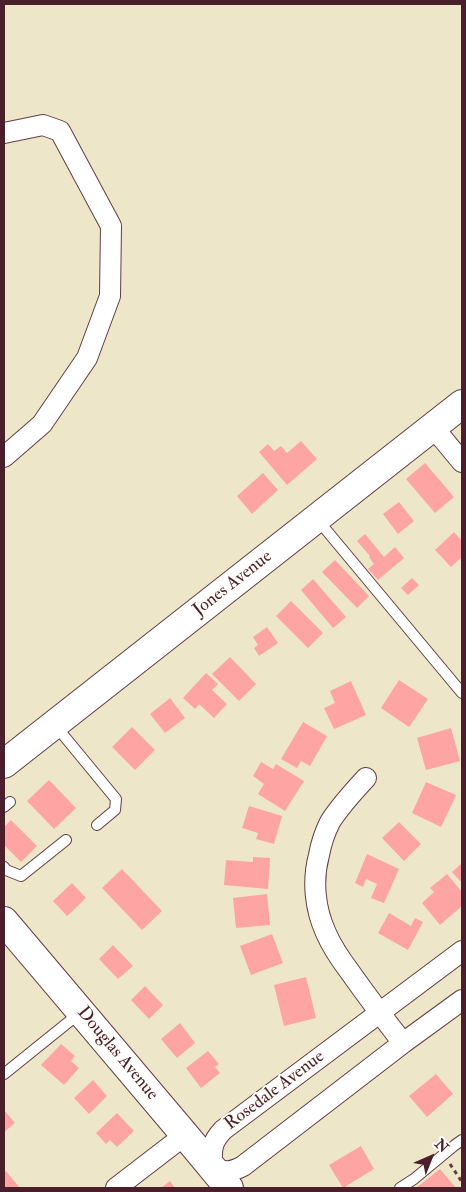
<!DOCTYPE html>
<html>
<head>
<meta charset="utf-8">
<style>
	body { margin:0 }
	#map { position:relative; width:466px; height:1192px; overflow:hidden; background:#eee6c9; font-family:"IM FELL Double Pica",serif }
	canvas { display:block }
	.frame { position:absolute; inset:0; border:5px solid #4a1f2b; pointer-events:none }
	.north { position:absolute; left:406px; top:1132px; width:50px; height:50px; -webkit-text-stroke:4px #fdfcf7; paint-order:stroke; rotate:44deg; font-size:14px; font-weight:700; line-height:20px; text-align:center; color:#4a1f2b }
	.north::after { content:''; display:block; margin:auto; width:18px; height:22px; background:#4a1f2b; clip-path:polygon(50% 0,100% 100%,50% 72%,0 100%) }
</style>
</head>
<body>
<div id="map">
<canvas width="466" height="1192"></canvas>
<div class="frame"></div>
<div class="north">N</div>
</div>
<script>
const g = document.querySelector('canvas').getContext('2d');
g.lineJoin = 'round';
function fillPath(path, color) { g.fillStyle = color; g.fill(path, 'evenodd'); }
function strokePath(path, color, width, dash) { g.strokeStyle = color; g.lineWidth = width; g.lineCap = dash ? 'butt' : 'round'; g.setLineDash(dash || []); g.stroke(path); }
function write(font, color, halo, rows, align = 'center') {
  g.font = font + ' "IM FELL Double Pica",serif'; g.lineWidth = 4; g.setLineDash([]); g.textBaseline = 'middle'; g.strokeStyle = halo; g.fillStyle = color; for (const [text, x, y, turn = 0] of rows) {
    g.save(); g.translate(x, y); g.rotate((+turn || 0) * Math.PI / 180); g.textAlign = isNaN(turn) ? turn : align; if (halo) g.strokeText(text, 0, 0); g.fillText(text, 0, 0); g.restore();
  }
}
const building = new Path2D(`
	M 301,441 L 317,459 L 287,485 L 259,452 L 268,444 L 274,451 L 281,446 L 287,453 Z
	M 425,463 L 454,497 L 435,513 L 406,479 Z
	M 263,473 L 278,490 L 252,514 L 237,496 Z
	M 399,502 L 414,521 L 398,534 L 383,514 Z
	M 454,532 L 462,541 L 462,557 L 451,567 L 435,550 Z
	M 365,534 L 384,557 L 395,547 L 404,558 L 378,580 L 368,569 L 374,564 L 369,557 L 370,556 L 357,541 Z
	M 335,560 L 369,596 L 357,608 L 322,572 Z
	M 412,578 L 419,585 L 408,595 L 401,588 Z
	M 313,579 L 346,617 L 333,628 L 301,590 Z
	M 291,601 L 323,633 L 308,648 L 276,616 Z
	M 267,627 L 278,643 L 259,656 L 254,648 L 258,645 L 253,637 Z
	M 230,657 L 256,684 L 239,701 L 212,674 Z
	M 206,673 L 218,684 L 212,690 L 227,704 L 214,718 L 199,704 L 195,709 L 183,698 Z
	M 399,680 L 428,699 L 409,727 L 381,708 Z
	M 351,681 L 366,715 L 334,729 L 324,708 L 335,703 L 330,691 Z
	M 170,698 L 185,718 L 165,733 L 150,714 Z
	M 303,722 L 327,736 L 310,766 L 301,761 L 297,768 L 281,759 Z
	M 132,727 L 155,750 L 135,770 L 112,747 Z
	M 451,728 L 460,761 L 426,770 L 417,738 Z
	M 261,762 L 273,769 L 276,764 L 304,781 L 285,811 L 258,794 L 264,784 L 253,776 Z
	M 49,780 L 76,808 L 54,829 L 27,801 Z
	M 426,782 L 456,795 L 441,827 L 412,813 Z
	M 249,806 L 282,816 L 274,844 L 256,839 L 258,833 L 242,828 Z
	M 11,820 L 37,846 L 21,862 L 4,845 L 4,827 Z
	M 399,822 L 421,844 L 404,861 L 382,838 Z
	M 367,854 L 399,869 L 384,903 L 371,898 L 377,884 L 366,879 L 363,887 L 355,883 Z
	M 253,857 L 270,858 L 268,889 L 224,885 L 226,860 L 253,862 Z
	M 462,863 L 462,883 L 452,872 Z
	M 122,869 L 162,911 L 142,930 L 102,888 Z
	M 447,874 L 462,892 L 462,906 L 440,925 L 422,903 L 434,892 L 430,888 Z
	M 72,883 L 86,898 L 67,916 L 53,901 Z
	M 267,894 L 270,925 L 236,928 L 233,898 Z
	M 389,913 L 411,926 L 415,918 L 423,922 L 408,950 L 378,933 Z
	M 272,934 L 283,963 L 251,975 L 240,946 Z
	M 113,945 L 133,966 L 118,979 L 99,959 Z
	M 306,977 L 316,1018 L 284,1026 L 274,985 Z
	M 145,986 L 163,1005 L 149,1019 L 131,1000 Z
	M 180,1023 L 195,1043 L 177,1058 L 161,1039 Z
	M 61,1044 L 75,1056 L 71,1061 L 79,1068 L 64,1085 L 41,1065 Z
	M 208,1051 L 219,1064 L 215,1067 L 220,1073 L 201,1088 L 186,1068 Z
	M 436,1074 L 453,1094 L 427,1117 L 409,1096 Z
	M 93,1080 L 107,1096 L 89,1114 L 74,1098 Z
	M 4,1110 L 15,1123 L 4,1132 Z
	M 117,1113 L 134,1131 L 117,1147 L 110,1140 L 106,1144 L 96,1133 Z
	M 361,1146 L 374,1169 L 343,1188 L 329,1165 Z
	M 440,1169 L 456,1188 L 416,1188 Z
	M 6,1171 L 20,1188 L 4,1188 L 4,1172 Z
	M 170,1181 L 175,1188 L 161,1188 Z`);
const path = new Path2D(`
	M 450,1164 L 462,1182`);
const lane = new Path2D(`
	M 317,519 L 462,693
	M 55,725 L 116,799 L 115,810 L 97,825
	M 4,807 L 10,802
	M 4,867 L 6,870 L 21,876 L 66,840
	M 4,1074 L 81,1012
	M 400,1188 L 414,1179 L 455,1145 L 462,1140`);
const street = new Path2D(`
	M 4,133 L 43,125 L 60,131 L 111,226 L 110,296 L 87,358 L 42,424 L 4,457
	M 433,427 L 462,462
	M 366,778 C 353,792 340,806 330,822 C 325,832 321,844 319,855 C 312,881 315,909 326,933 C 332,947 341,960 350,972 C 367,996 385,1020 403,1043
	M 462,951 L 223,1130 C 210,1144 212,1150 212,1168 C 226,1172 230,1173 243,1166 L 403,1043 L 462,1000
	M 116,1188 L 185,1135`);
const secondary = new Path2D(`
	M 4,764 L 462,404
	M 4,921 L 185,1135 L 229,1188`);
const streetNames = [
	["Jones Avenue",233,584,-38],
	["Douglas Avenue",117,1054,50],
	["Rosedale Avenue",275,1091,-37]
];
fillPath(building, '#fea4a3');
strokePath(lane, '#633d43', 12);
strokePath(street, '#633d43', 22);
strokePath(secondary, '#633d43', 30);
strokePath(path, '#633d43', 3, [4, 4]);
strokePath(lane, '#fff', 10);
strokePath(street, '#fff', 20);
strokePath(secondary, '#fff', 28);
write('18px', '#4a1f2b', '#fdfcf7', streetNames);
</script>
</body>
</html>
